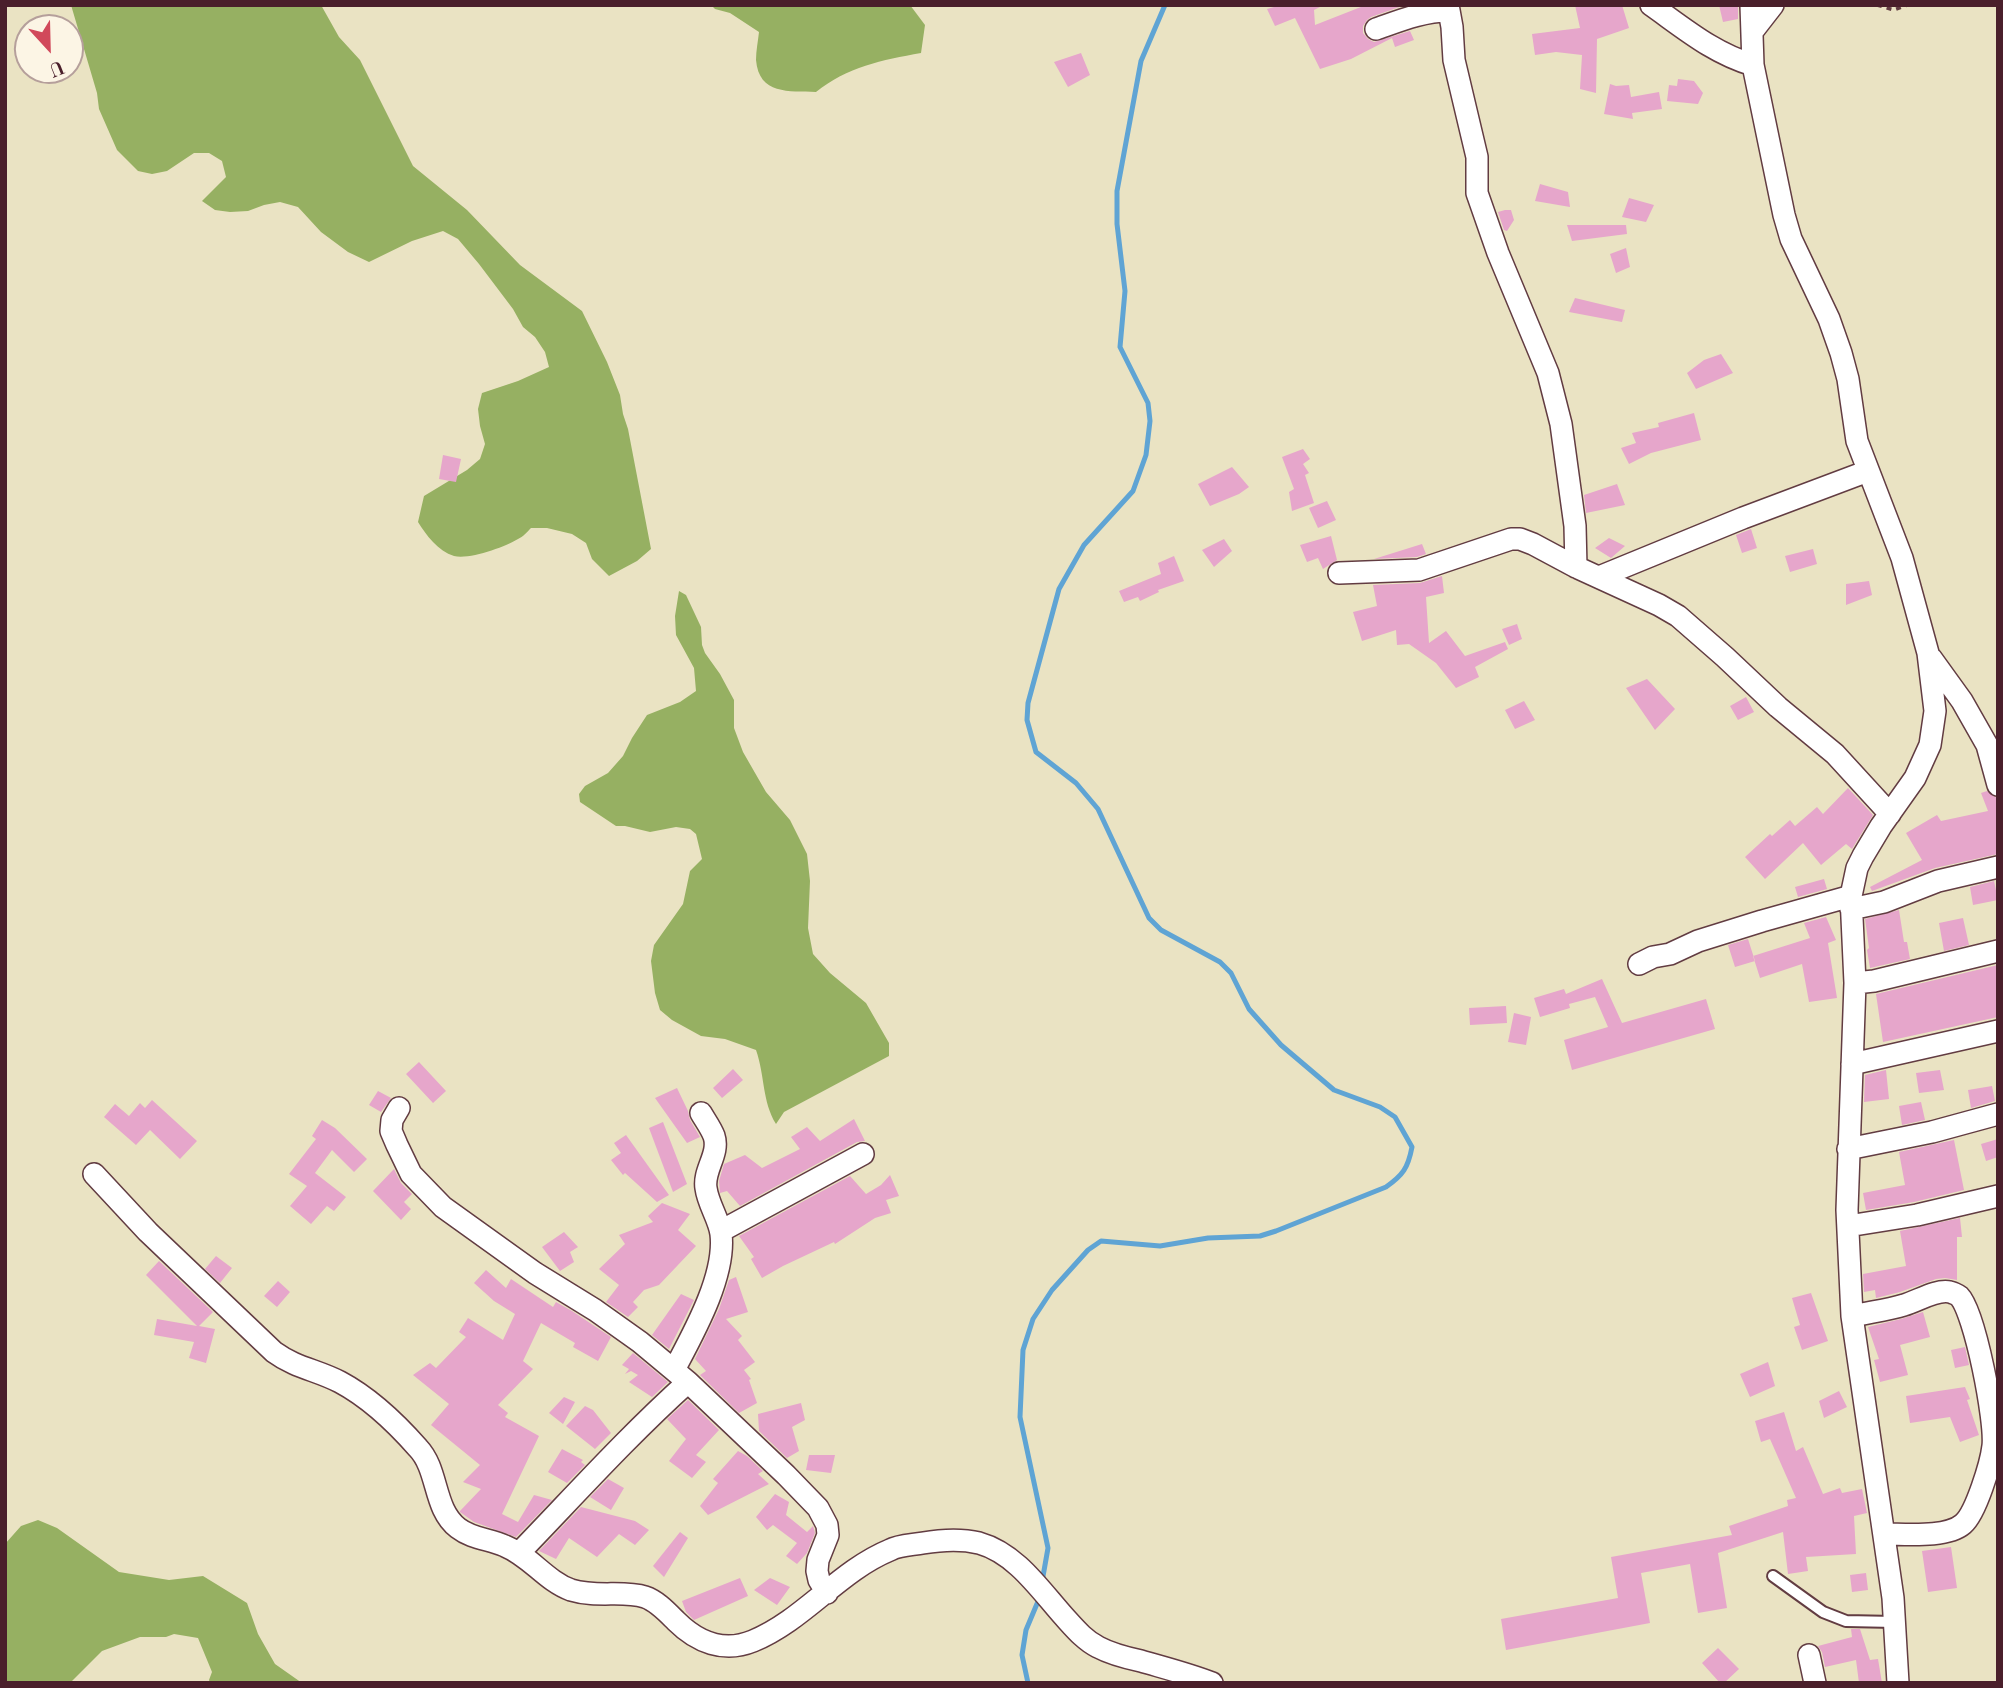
<!DOCTYPE html>
<html>
<head>
<meta charset="utf-8">
<style>
	body { margin:0 }
	#map { position:relative; width:2003px; height:1688px; overflow:hidden; background:#eae3c3; font-family:"Old Standard TT",serif }
	canvas { display:block }
	.frame { position:absolute; inset:0; border:7px solid #4a1f2b; pointer-events:none }
	.north { position:absolute; left:14px; top:14px; width:70px; height:70px; box-sizing:border-box; background:#fcf5e5; border:2px solid #b59f9b; border-radius:50%; rotate:158deg; font-size:19px; font-weight:700; line-height:28px; text-align:center; color:#4a1f2b }
	.north::after { content:''; display:block; margin:auto; width:24px; height:32px; background:#d1495b; clip-path:polygon(50% 0,100% 100%,50% 72%,0 100%) }
</style>
</head>
<body>
<div id="map">
<canvas width="2003" height="1688"></canvas>
<div class="frame"></div>
<div class="north">U</div>
</div>
<script>
const g = document.querySelector('canvas').getContext('2d');
g.lineJoin = 'round';
function fillPath(path, color) { g.fillStyle = color; g.fill(path, 'evenodd'); }
function strokePath(path, color, width, dash) { g.strokeStyle = color; g.lineWidth = width; g.lineCap = dash ? 'butt' : 'round'; g.setLineDash(dash || []); g.stroke(path); }
const forest = new Path2D(`
	M 71,5 L 321,5 L 339,37 L 360,60 L 413,166 L 467,210 L 520,265 L 582,311 L 607,362 L 620,395 L 623,414 L 628,429 L 651,549 L 637,561 L 609,576 L 592,559 L 586,543 L 572,534 L 547,528 L 531,528 C 527,532 523,537 518,539 C 505,547 469,560 454,556 C 438,551 426,535 418,522 L 424,496 L 467,470 L 480,459 L 485,444 L 480,426 L 478,409 L 482,393 L 518,381 L 549,367 L 545,352 L 535,337 L 523,327 L 513,309 L 479,264 L 458,239 L 443,231 L 412,241 L 369,262 L 348,252 L 321,232 L 298,207 L 280,202 L 264,205 L 248,211 L 230,212 L 215,210 L 202,201 L 226,177 L 222,161 L 209,153 L 194,153 L 167,171 L 152,174 L 138,171 L 117,150 L 99,109 L 97,93 Z
	M 711,5 L 910,5 L 925,25 L 921,53 C 882,60 847,67 816,92 C 789,91 759,95 756,60 C 756,51 758,41 759,32 L 730,13 L 715,9 Z
	M 679,591 L 686,595 L 701,627 L 702,645 L 705,653 L 720,674 L 734,700 L 734,728 L 743,752 L 766,792 L 790,820 L 807,854 L 810,881 L 808,928 L 813,954 L 830,973 L 866,1003 L 889,1043 L 889,1056 L 784,1112 L 776,1124 C 762,1101 765,1076 756,1050 L 725,1039 L 701,1036 L 672,1020 L 660,1010 L 655,993 L 651,961 L 654,945 L 683,904 L 690,871 L 702,859 L 696,834 L 690,829 L 676,827 L 650,832 L 625,826 L 616,826 L 580,802 L 579,794 L 585,786 L 608,773 L 623,756 L 632,738 L 647,715 L 680,702 L 696,691 L 694,668 L 676,635 L 675,616 Z
	M 38,1520 L 57,1528 L 119,1572 L 169,1580 L 203,1576 L 247,1603 L 258,1634 L 275,1664 L 302,1683 L 210,1683 L 209,1680 L 212,1672 L 198,1638 L 174,1634 L 166,1637 L 140,1637 L 102,1651 L 70,1683 L 5,1683 L 5,1544 L 21,1526 Z`);
const stream = new Path2D(`
	M 1042,1582 L 1048,1548 L 1020,1417 L 1023,1350 L 1033,1319 L 1052,1290 L 1088,1250 L 1101,1241 L 1160,1246 L 1208,1238 L 1260,1236 L 1276,1231 L 1386,1187 C 1403,1175 1408,1168 1412,1147 L 1395,1117 L 1380,1107 L 1334,1090 L 1281,1045 L 1249,1009 L 1231,973 L 1220,962 L 1161,930 L 1149,918 L 1098,809 L 1076,783 L 1036,752 L 1027,720 L 1028,703 L 1059,589 L 1084,545 L 1133,491 L 1146,455 L 1150,421 L 1148,403 L 1120,347 L 1125,291 L 1117,224 L 1117,191 L 1141,61 L 1165,5
	M 1028,1683 L 1022,1655 L 1026,1630 L 1039,1599`);
const building = new Path2D(`
	M 1281,5 L 1324,5 L 1314,10 L 1315,25 L 1366,5 L 1405,5 L 1371,17 L 1367,20 L 1363,26 L 1363,33 L 1368,39 L 1374,42 L 1410,31 L 1414,40 L 1395,47 L 1392,38 L 1351,59 L 1320,69 L 1295,18 L 1275,26 L 1267,9 Z
	M 1575,5 L 1622,5 L 1629,28 L 1597,39 L 1596,93 L 1580,89 L 1582,55 L 1556,52 L 1535,55 L 1532,34 L 1580,28 Z
	M 1719,5 L 1738,5 L 1738,19 L 1723,22 Z
	M 1081,53 L 1090,75 L 1068,87 L 1054,62 Z
	M 1678,79 L 1694,81 L 1703,93 L 1698,104 L 1667,101 L 1669,85 L 1677,86 Z
	M 1610,84 L 1616,86 L 1629,85 L 1631,97 L 1659,92 L 1662,109 L 1632,113 L 1633,119 L 1604,114 Z
	M 1540,184 L 1568,192 L 1570,207 L 1535,201 Z
	M 1629,198 L 1654,205 L 1646,222 L 1622,217 Z
	M 1505,210 L 1511,210 L 1514,220 L 1507,231 L 1504,230 L 1498,212 Z
	M 1567,225 L 1626,225 L 1627,234 L 1572,241 Z
	M 1626,248 L 1630,267 L 1616,273 L 1610,254 Z
	M 1575,298 L 1625,310 L 1622,322 L 1569,312 Z
	M 1721,354 L 1733,373 L 1696,389 L 1687,373 L 1704,360 Z
	M 1694,413 L 1701,440 L 1651,453 L 1629,464 L 1621,448 L 1636,443 L 1632,433 L 1659,427 L 1658,423 Z
	M 1303,449 L 1310,459 L 1303,464 L 1309,473 L 1305,475 L 1314,503 L 1292,511 L 1289,492 L 1294,489 L 1282,457 Z
	M 443,455 L 461,459 L 456,482 L 439,479 Z
	M 1232,467 L 1249,487 L 1239,494 L 1210,506 L 1198,484 Z
	M 1617,484 L 1625,505 L 1586,513 L 1584,495 Z
	M 1327,501 L 1336,520 L 1318,528 L 1309,508 Z
	M 1751,529 L 1757,548 L 1742,553 L 1736,535 Z
	M 1331,536 L 1337,560 L 1323,569 L 1318,558 L 1307,562 L 1300,545 Z
	M 1609,538 L 1625,546 L 1611,558 L 1595,548 Z
	M 1224,539 L 1232,551 L 1214,567 L 1202,550 Z
	M 1422,544 L 1426,554 L 1417,557 L 1374,559 Z
	M 1813,549 L 1817,564 L 1790,572 L 1785,556 Z
	M 1174,556 L 1184,581 L 1158,590 L 1159,592 L 1140,601 L 1138,597 L 1124,602 L 1119,591 L 1161,574 L 1158,563 Z
	M 1442,576 L 1444,593 L 1426,597 L 1429,643 L 1446,631 L 1465,656 L 1505,642 L 1508,649 L 1475,667 L 1479,677 L 1456,688 L 1436,663 L 1409,644 L 1397,645 L 1396,630 L 1362,641 L 1353,612 L 1377,606 L 1373,585 L 1420,583 Z
	M 1869,581 L 1872,595 L 1846,605 L 1846,584 Z
	M 1517,624 L 1522,639 L 1509,645 L 1502,629 Z
	M 1647,679 L 1675,709 L 1655,730 L 1626,688 Z
	M 1746,697 L 1754,712 L 1738,720 L 1730,706 Z
	M 1524,701 L 1535,720 L 1515,729 L 1505,710 Z
	M 1848,788 L 1873,815 L 1852,849 L 1846,844 L 1821,865 L 1803,843 L 1765,879 L 1745,857 L 1770,834 L 1772,836 L 1790,820 L 1795,826 L 1817,807 L 1823,814 Z
	M 1987,791 L 1998,799 L 1998,854 L 1935,868 L 1872,891 L 1870,887 L 1922,860 L 1906,833 L 1937,815 L 1941,821 L 1988,811 L 1981,793 Z
	M 1824,879 L 1827,889 L 1798,897 L 1795,887 Z
	M 1994,881 L 1998,900 L 1973,905 L 1970,887 Z
	M 1899,910 L 1904,942 L 1907,942 L 1910,959 L 1870,968 L 1867,950 L 1869,948 L 1865,919 Z
	M 1826,917 L 1836,940 L 1828,943 L 1837,998 L 1809,1002 L 1802,964 L 1760,978 L 1753,956 L 1810,938 L 1804,923 Z
	M 1963,918 L 1969,945 L 1944,951 L 1939,923 Z
	M 1748,939 L 1755,961 L 1735,967 L 1728,945 Z
	M 1998,965 L 1998,1017 L 1883,1042 L 1876,994 Z
	M 1602,979 L 1622,1023 L 1706,999 L 1715,1029 L 1572,1070 L 1564,1040 L 1608,1027 L 1595,997 L 1569,1004 L 1570,1008 L 1540,1017 L 1534,998 L 1564,989 L 1566,994 Z
	M 1506,1006 L 1507,1023 L 1470,1025 L 1469,1008 Z
	M 1514,1013 L 1531,1017 L 1526,1045 L 1508,1042 Z
	M 419,1062 L 446,1091 L 433,1103 L 406,1074 Z
	M 733,1069 L 743,1080 L 722,1098 L 713,1088 Z
	M 1886,1070 L 1889,1099 L 1864,1102 L 1865,1075 Z
	M 1940,1070 L 1944,1090 L 1919,1093 L 1916,1073 Z
	M 1992,1086 L 1995,1101 L 1971,1108 L 1968,1090 Z
	M 677,1088 L 688,1111 L 690,1120 L 700,1137 L 687,1143 L 655,1098 Z
	M 378,1091 L 391,1098 L 381,1112 L 369,1105 Z
	M 152,1100 L 197,1141 L 180,1159 L 150,1130 L 136,1145 L 104,1117 L 115,1104 L 129,1116 L 140,1103 L 145,1108 Z
	M 1921,1102 L 1925,1120 L 1902,1125 L 1899,1106 Z
	M 854,1119 L 865,1141 L 857,1142 L 740,1206 L 727,1191 L 720,1193 L 719,1181 L 724,1164 L 745,1155 L 762,1168 L 800,1149 L 791,1137 L 807,1127 L 820,1141 Z
	M 322,1120 L 335,1128 L 367,1159 L 354,1172 L 332,1150 L 315,1173 L 346,1197 L 334,1211 L 327,1206 L 311,1224 L 290,1206 L 307,1186 L 289,1174 L 316,1139 L 312,1136 Z
	M 663,1122 L 687,1184 L 673,1192 L 649,1128 Z
	M 626,1135 L 669,1195 L 657,1202 L 625,1173 L 623,1175 L 611,1160 L 621,1153 L 614,1143 Z
	M 1998,1139 L 1998,1157 L 1986,1161 L 1981,1144 Z
	M 1954,1140 L 1964,1190 L 1914,1202 L 1866,1210 L 1863,1193 L 1905,1185 L 1899,1152 Z
	M 394,1169 L 401,1183 L 412,1194 L 404,1202 L 411,1209 L 401,1220 L 373,1191 Z
	M 890,1175 L 899,1196 L 886,1200 L 891,1213 L 875,1218 L 835,1244 L 834,1242 L 783,1266 L 762,1278 L 751,1259 L 754,1257 L 739,1236 L 850,1176 L 866,1194 L 881,1185 Z
	M 662,1203 L 690,1214 L 678,1230 L 696,1246 L 659,1285 L 644,1290 L 633,1302 L 638,1307 L 628,1317 L 606,1302 L 619,1285 L 599,1269 L 625,1244 L 619,1235 L 653,1222 L 648,1216 Z
	M 1960,1218 L 1962,1237 L 1957,1237 L 1957,1280 L 1945,1278 L 1936,1279 L 1900,1292 L 1876,1298 L 1875,1290 L 1864,1292 L 1863,1274 L 1906,1266 L 1900,1231 Z
	M 564,1232 L 578,1247 L 570,1252 L 574,1262 L 560,1271 L 542,1247 Z
	M 216,1256 L 232,1268 L 220,1283 L 205,1269 Z
	M 159,1261 L 213,1312 L 199,1326 L 215,1329 L 206,1363 L 189,1358 L 194,1342 L 154,1335 L 157,1319 L 197,1326 L 146,1275 Z
	M 486,1270 L 506,1288 L 511,1279 L 553,1307 L 556,1302 L 572,1311 L 611,1337 L 598,1361 L 573,1347 L 575,1343 L 541,1323 L 523,1361 L 533,1369 L 498,1405 L 508,1413 L 505,1417 L 539,1436 L 502,1514 L 518,1522 L 534,1495 L 552,1500 L 516,1537 L 474,1522 L 460,1512 L 460,1511 L 481,1489 L 463,1482 L 480,1465 L 431,1425 L 449,1404 L 413,1375 L 430,1363 L 436,1368 L 466,1337 L 459,1332 L 468,1318 L 503,1340 L 515,1314 L 494,1301 L 474,1283 Z
	M 736,1277 L 748,1312 L 726,1319 L 742,1336 L 738,1340 L 755,1362 L 744,1370 L 751,1379 L 749,1380 L 757,1403 L 739,1413 L 700,1375 L 706,1371 L 695,1359 L 719,1309 L 729,1280 Z
	M 278,1281 L 290,1292 L 277,1307 L 264,1296 Z
	M 1811,1293 L 1828,1341 L 1802,1350 L 1794,1327 L 1800,1325 L 1792,1298 Z
	M 681,1294 L 694,1300 L 669,1349 L 652,1335 Z
	M 1923,1312 L 1930,1337 L 1900,1345 L 1908,1375 L 1880,1382 L 1874,1360 L 1879,1359 L 1868,1327 L 1901,1319 Z
	M 1965,1347 L 1969,1365 L 1955,1368 L 1951,1350 Z
	M 633,1353 L 668,1382 L 652,1397 L 629,1382 L 638,1375 L 631,1371 L 625,1374 L 629,1369 L 622,1365 Z
	M 1768,1362 L 1775,1386 L 1750,1397 L 1740,1374 Z
	M 1965,1387 L 1970,1399 L 1967,1400 L 1979,1435 L 1960,1442 L 1950,1417 L 1910,1423 L 1906,1396 Z
	M 1839,1391 L 1847,1407 L 1824,1418 L 1819,1401 Z
	M 564,1397 L 575,1402 L 563,1424 L 549,1413 Z
	M 688,1400 L 719,1430 L 696,1455 L 706,1462 L 692,1478 L 669,1461 L 686,1439 L 667,1419 Z
	M 801,1403 L 805,1420 L 792,1427 L 799,1451 L 787,1458 L 759,1431 L 758,1414 Z
	M 585,1406 L 593,1410 L 611,1433 L 595,1449 L 566,1426 Z
	M 1784,1412 L 1796,1451 L 1803,1447 L 1823,1494 L 1840,1488 L 1842,1493 L 1862,1489 L 1867,1513 L 1854,1516 L 1856,1554 L 1806,1557 L 1808,1571 L 1788,1574 L 1783,1532 L 1718,1553 L 1727,1608 L 1698,1613 L 1690,1564 L 1641,1573 L 1650,1623 L 1506,1650 L 1501,1619 L 1618,1598 L 1611,1557 L 1732,1535 L 1729,1526 L 1788,1506 L 1787,1500 L 1796,1498 L 1770,1439 L 1761,1442 L 1755,1421 Z
	M 562,1449 L 583,1460 L 581,1462 L 585,1465 L 567,1483 L 548,1472 Z
	M 738,1451 L 747,1456 L 763,1471 L 758,1474 L 769,1484 L 708,1515 L 700,1506 L 718,1483 L 713,1479 Z
	M 809,1455 L 835,1455 L 831,1473 L 806,1470 Z
	M 608,1479 L 624,1488 L 611,1510 L 590,1497 Z
	M 775,1494 L 789,1502 L 786,1515 L 807,1532 L 813,1526 L 814,1529 L 815,1533 L 807,1553 L 797,1564 L 786,1556 L 797,1543 L 773,1525 L 767,1530 L 756,1517 Z
	M 581,1507 L 635,1521 L 649,1530 L 635,1545 L 619,1534 L 597,1557 L 569,1538 L 556,1559 L 539,1551 Z
	M 680,1532 L 688,1538 L 664,1577 L 653,1566 Z
	M 1951,1547 L 1957,1588 L 1928,1592 L 1922,1551 Z
	M 1866,1573 L 1868,1590 L 1852,1592 L 1850,1575 Z
	M 740,1578 L 748,1596 L 694,1620 L 686,1612 L 682,1601 Z
	M 770,1578 L 790,1587 L 777,1605 L 754,1590 Z
	M 1851,1629 L 1860,1629 L 1870,1660 L 1878,1659 L 1882,1683 L 1859,1683 L 1856,1660 L 1825,1667 L 1822,1652 L 1818,1646 L 1852,1637 Z
	M 1718,1648 L 1739,1669 L 1724,1683 L 1720,1683 L 1702,1663 Z`);
const path = new Path2D(`
	M 1877,5 L 1894,10 L 1907,5`);
const service = new Path2D(`
	M 1773,1576 L 1823,1612 L 1846,1621 L 1895,1622`);
const minor = new Path2D(`
	M 1448,5 L 1452,27 L 1454,60 L 1477,157 L 1477,193 L 1498,253 L 1548,373 L 1561,424 L 1575,526 L 1576,567
	M 1651,5 C 1685,29 1713,53 1753,65
	M 1751,5 L 1753,65 L 1784,215 L 1791,239 L 1829,319 L 1841,353 L 1848,379 L 1857,441 L 1902,558 L 1928,653 L 1935,711 L 1930,745 L 1915,778 L 1881,826 L 1863,856 L 1857,868 L 1851,896 L 1855,983 L 1847,1210 L 1852,1316 L 1893,1598 L 1898,1683
	M 1376,29 C 1399,21 1423,11 1448,11
	M 1752,32 L 1773,5
	M 1339,573 L 1419,570 L 1511,539 L 1520,539 L 1533,544 L 1576,567 L 1659,605 L 1678,616 L 1725,657 L 1778,707 L 1835,754 L 1890,814
	M 1599,577 L 1743,518 L 1868,471
	M 1931,658 L 1962,701 L 1987,745 L 1998,785
	M 1851,909 L 1884,902 L 1938,881 L 1998,867
	M 1639,964 L 1653,957 L 1670,954 L 1698,941 L 1762,921 L 1851,896
	M 1855,983 L 1874,981 L 1998,951
	M 1852,1064 L 1998,1031
	M 399,1108 L 392,1120 L 391,1131 L 397,1145 L 411,1174 L 443,1207 L 535,1273 L 595,1310 L 640,1342 L 688,1382 L 786,1475 L 818,1508 L 827,1525 L 828,1535 L 818,1560 L 817,1571 L 819,1580 L 827,1593
	M 1848,1149 L 1932,1132 L 1998,1114
	M 94,1174 L 148,1232 L 274,1352 C 296,1368 317,1370 340,1382 C 370,1398 396,1423 418,1448 C 439,1470 433,1509 458,1528 C 472,1539 490,1539 505,1546 C 530,1556 546,1581 571,1590 C 597,1598 623,1590 645,1597 C 657,1601 667,1612 676,1621 C 697,1642 724,1653 753,1641 C 804,1620 839,1571 890,1550 C 899,1545 912,1545 923,1543 C 941,1540 962,1539 979,1543 C 1018,1554 1042,1593 1068,1621 C 1077,1631 1086,1641 1098,1647 C 1111,1654 1127,1658 1141,1661 C 1165,1668 1189,1674 1212,1683
	M 1848,1226 L 1917,1215 L 1998,1196
	M 721,1231 L 863,1154
	M 1852,1316 C 1870,1312 1888,1310 1904,1305 C 1918,1301 1936,1289 1950,1292 C 1951,1292 1958,1295 1959,1296 C 1975,1312 1996,1422 1993,1446 C 1991,1463 1976,1513 1963,1524 C 1947,1538 1906,1534 1885,1534
	M 674,1370 C 693,1334 726,1276 721,1234 C 719,1219 708,1204 706,1188 C 703,1170 720,1154 714,1136 C 711,1128 705,1120 701,1113
	M 519,1553 C 575,1495 628,1436 688,1382
	M 1809,1655 L 1815,1683`);
fillPath(forest, '#96b062');
strokePath(stream, '#5fa4d4', 5);
fillPath(building, '#e6a6cb');
strokePath(service, '#623c42', 14);
strokePath(minor, '#623c42', 24);
strokePath(path, '#623c42', 3.5, [5, 5]);
strokePath(service, '#fff', 10);
strokePath(minor, '#fff', 21);
</script>
</body>
</html>
